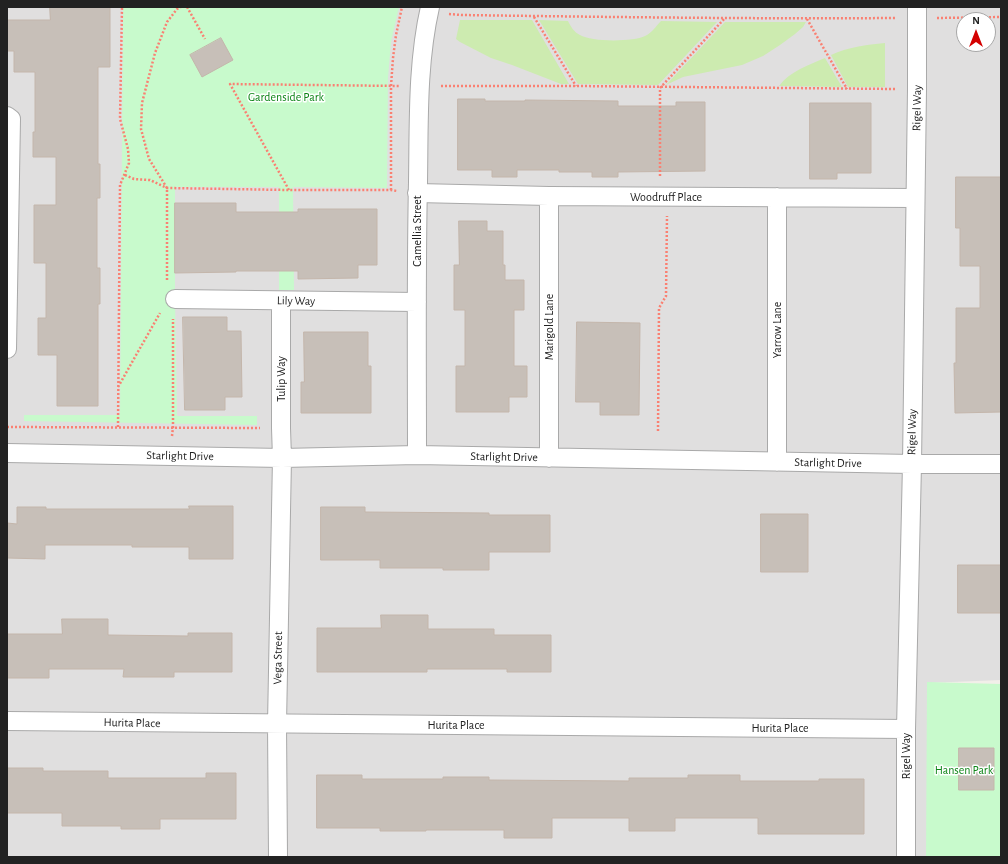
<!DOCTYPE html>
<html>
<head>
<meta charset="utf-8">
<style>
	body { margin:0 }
	#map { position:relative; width:1008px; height:864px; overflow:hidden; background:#f2efe9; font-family:"Alegreya Sans",sans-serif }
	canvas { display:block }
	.frame { position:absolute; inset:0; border:8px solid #222; pointer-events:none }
	.north { position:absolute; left:956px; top:12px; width:40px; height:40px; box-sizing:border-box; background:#fff; border:1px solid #a7a7a7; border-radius:50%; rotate:0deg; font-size:11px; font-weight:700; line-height:16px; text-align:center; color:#222 }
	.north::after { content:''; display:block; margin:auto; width:14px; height:18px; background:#d40000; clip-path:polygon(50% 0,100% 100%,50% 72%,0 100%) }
</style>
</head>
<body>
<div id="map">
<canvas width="1008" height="864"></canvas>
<div class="frame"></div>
<div class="north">N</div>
</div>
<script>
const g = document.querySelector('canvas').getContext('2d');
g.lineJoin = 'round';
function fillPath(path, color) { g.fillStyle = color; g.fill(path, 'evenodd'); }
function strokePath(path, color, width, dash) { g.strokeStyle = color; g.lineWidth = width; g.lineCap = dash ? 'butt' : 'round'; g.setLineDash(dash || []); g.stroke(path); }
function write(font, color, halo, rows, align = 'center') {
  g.font = font + ' "Alegreya Sans",sans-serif'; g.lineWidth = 3; g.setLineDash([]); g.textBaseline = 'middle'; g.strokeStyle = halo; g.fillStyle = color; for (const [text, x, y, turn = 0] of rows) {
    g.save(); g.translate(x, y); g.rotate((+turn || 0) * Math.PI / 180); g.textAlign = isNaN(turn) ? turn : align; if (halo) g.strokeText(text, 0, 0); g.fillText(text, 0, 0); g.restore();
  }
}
const residential = new Path2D(`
	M 7,7 L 1001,7 L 1001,680 L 927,683 L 928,857 L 7,857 ZM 964,20 L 988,20 L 988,44 L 964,44 Z`);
const grass = new Path2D(`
	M 460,20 L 532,20 L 569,84 L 561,84 L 512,65 L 491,58 L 460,42 L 456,39 Z
	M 539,20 L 568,21 C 571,27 574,32 580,35 C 591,42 633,42 645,36 C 652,33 656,26 661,21 L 717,22 L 658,85 L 578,84 Z
	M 725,22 L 806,22 L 803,27 L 795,34 L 780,45 L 763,56 L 742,65 L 683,77 L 666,85 Z
	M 885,43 L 885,87 L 848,87 L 831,55 C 848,47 866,45 885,43 Z
	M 825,58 L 842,87 L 779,86 C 790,71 809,65 825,58 Z`);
const park = new Path2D(`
	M 123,7 L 399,7 L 391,42 L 388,78 L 387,188 L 293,187 L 294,290 L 279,290 L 279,187 L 175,187 L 175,299 L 177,416 L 257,416 L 257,425 L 24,421 L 24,415 L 120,415 Z
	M 927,682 L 1001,684 L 1001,857 L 926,857 Z`);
const building = new Path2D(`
	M 50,7 L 110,7 L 110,67 L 98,67 L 98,164 L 100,164 L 100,198 L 97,198 L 97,268 L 100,268 L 100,304 L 98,304 L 98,406 L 57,406 L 57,355 L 38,355 L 38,318 L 46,318 L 46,263 L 34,263 L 34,205 L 56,205 L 56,157 L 33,157 L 33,132 L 35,132 L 35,72 L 14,72 L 14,51 L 7,51 L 7,20 L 50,20 Z
	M 221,38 L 233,60 L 202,77 L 190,55 Z
	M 458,99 L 485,99 L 485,101 L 525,101 L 525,100 L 618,101 L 618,106 L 676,106 L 676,102 L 705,102 L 705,171 L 618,172 L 618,177 L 592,177 L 592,172 L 559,172 L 559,170 L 517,170 L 517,177 L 492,177 L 492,170 L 458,170 Z
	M 810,103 L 871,103 L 871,173 L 837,173 L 837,179 L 810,179 Z
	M 956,177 L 1001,177 L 1001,412 L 955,413 L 954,363 L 956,363 L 956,308 L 980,308 L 980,266 L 960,266 L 960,228 L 956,228 Z
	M 175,203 L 236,203 L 236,212 L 298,212 L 298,209 L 377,209 L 377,265 L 358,265 L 358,278 L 298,279 L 298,271 L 236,271 L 236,272 L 175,273 Z
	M 459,221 L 487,221 L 487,231 L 503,231 L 503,265 L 505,265 L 505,280 L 524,280 L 524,310 L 514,310 L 514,366 L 527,366 L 527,397 L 509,397 L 509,412 L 456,412 L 456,366 L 465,366 L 465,310 L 454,310 L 454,265 L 459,265 Z
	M 183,317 L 227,317 L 227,331 L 241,331 L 242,397 L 225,397 L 225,410 L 185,410 Z
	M 577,322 L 640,323 L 639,415 L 600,415 L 600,402 L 576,402 Z
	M 304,332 L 368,332 L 368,366 L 371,366 L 371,413 L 301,413 L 301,382 L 304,382 Z
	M 189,506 L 233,506 L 233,559 L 189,559 L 189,547 L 132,547 L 132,545 L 45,545 L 45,559 L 7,558 L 7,523 L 17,524 L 17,507 L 46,507 L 46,509 L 189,509 Z
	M 321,507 L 365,507 L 365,512 L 489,513 L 489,515 L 550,515 L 550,552 L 489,552 L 489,570 L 443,570 L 443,568 L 380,568 L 380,560 L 321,560 Z
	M 761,514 L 808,514 L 808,572 L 761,572 Z
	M 958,565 L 1001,565 L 1001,613 L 958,613 Z
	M 381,615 L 428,615 L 428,629 L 494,629 L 494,635 L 551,635 L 551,672 L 507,672 L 507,669 L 427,669 L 427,672 L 317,672 L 317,628 L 381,628 Z
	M 62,619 L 108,619 L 108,635 L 188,636 L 188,633 L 232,633 L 232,672 L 174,672 L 174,677 L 123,677 L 124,669 L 49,669 L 49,678 L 7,678 L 7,634 L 62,634 Z
	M 959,748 L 994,748 L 994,790 L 959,790 Z
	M 7,768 L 43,768 L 43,771 L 108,771 L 108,778 L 206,778 L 206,773 L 236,773 L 236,819 L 160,819 L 160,829 L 121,829 L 121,826 L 62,826 L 62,813 L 7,813 Z
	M 317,775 L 362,775 L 362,779 L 443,779 L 443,777 L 489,777 L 489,780 L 629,781 L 629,778 L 688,778 L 688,775 L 740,775 L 740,781 L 819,781 L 819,779 L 864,779 L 864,834 L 758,834 L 758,818 L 675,818 L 675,831 L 629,831 L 629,818 L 552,818 L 552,838 L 504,838 L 504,830 L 426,830 L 426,831 L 380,831 L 380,828 L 317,828 Z`);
const path = new Path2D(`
	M 187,7 L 205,39
	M 449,14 L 461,15 C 606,17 751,19 896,18
	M 534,17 L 576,86
	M 937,18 L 1001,17
	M 807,19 L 847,89
	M 441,86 L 576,86 L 896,89
	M 125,175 L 134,179 L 150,180 L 167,188 L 289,190 L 391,190 L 397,191
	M 660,176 L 660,88 L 725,18
	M 289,190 L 230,84 L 400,86
	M 391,190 L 391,86 L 393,58 L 396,35 L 402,7
	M 167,280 L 167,188 L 149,159 L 141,129 L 142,103 L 155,53 L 167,22 L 177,9 L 181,7
	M 118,387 L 160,313
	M 7,427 L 260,428
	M 118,427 L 120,185 L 129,163 L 128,149 L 120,119 L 122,7
	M 658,431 L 659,308 L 666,296 L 667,216
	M 172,436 L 173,427 L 173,319`);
const minor = new Path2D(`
	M 7,116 L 11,119 L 7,349
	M 417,193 L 549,196 L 915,198
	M 549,196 L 549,458
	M 777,197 L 777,462
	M 175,299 L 417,302
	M 7,453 L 282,458 L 417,455 L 912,464 L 1001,464
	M 417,455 C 417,364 416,273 418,182 C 419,123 417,64 430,7
	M 7,721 L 906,729
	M 278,857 L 277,724 L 282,458 L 281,428 L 281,301
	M 906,857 L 906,729 L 912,464 L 917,89 L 917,7`);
const parkNames = [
	["Gardenside Park",286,97],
	["Hansen Park",964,770]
];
const streetNames = [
	["Rigel Way",917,108,-89],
	["Woodruff Place",666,197],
	["Camellia Street",417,231,-90],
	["Lily Way",296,301,1],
	["Marigold Lane",549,327,-90],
	["Yarrow Lane",777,330,-90],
	["Tulip Way",281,379,-90],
	["Rigel Way",912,432,-89],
	["Starlight Drive",180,456,1],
	["Starlight Drive",504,457,1],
	["Starlight Drive",828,463,1],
	["Vega Street",278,658,-89],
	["Hurita Place",132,723,1],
	["Hurita Place",456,725],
	["Hurita Place",780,728],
	["Rigel Way",906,756,-90]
];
fillPath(residential, '#e0dfdf');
fillPath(grass, '#cdebb0');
fillPath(park, '#c8facc');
fillPath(building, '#c7bfb8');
strokePath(building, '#c4b6ab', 1);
strokePath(minor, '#a9a9a9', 20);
strokePath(path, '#fa8072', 2.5, [2, 2]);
strokePath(minor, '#fff', 18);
write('12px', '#0c8416', '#fff', parkNames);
write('12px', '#222', '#fff', streetNames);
</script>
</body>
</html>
